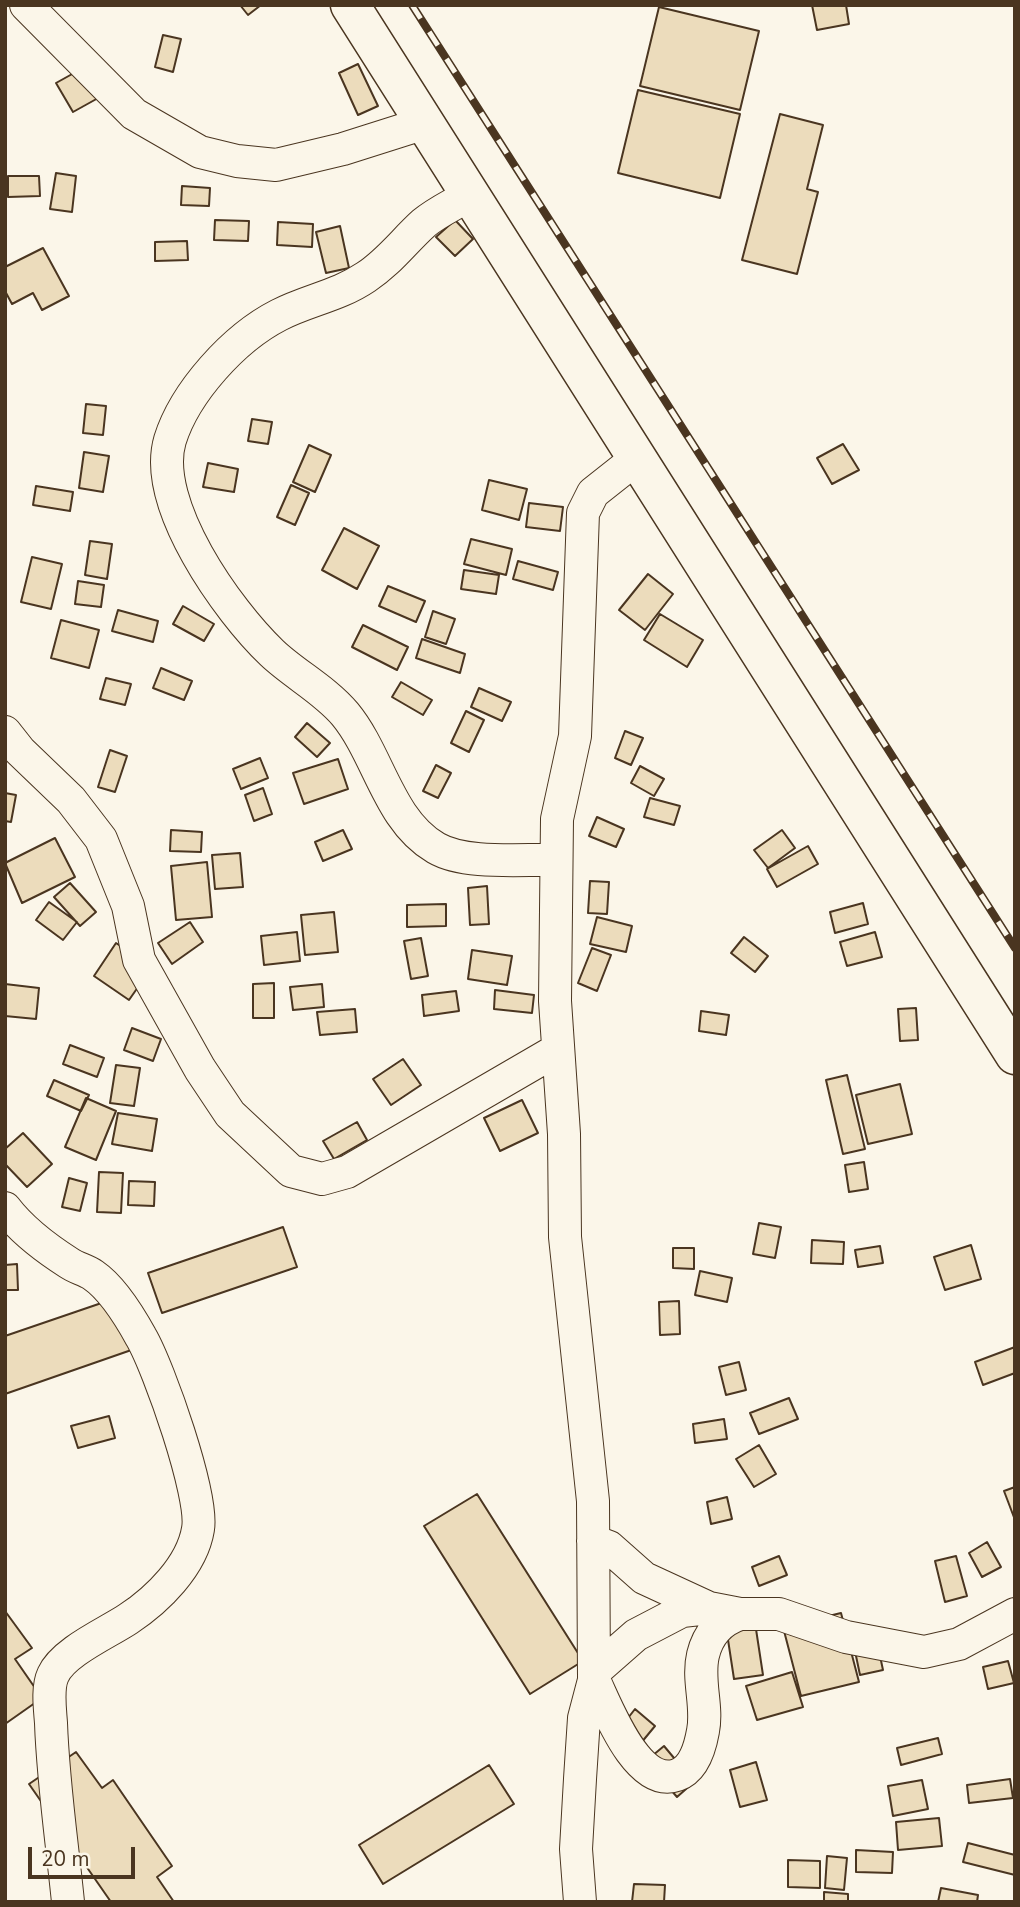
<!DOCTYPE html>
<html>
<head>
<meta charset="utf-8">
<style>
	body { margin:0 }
	#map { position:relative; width:1020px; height:1907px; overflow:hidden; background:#fbf6e9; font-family:"Nunito Sans",sans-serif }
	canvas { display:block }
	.frame { position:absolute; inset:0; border:7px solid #4a3520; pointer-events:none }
	.scale { position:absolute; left:28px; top:1847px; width:107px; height:32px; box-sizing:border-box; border:4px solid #4a3520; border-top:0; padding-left:9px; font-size:21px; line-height:24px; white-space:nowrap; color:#4a3520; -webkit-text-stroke:5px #fbf6e9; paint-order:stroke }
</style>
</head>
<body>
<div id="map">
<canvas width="1020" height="1907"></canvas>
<div class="frame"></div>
<div class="scale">20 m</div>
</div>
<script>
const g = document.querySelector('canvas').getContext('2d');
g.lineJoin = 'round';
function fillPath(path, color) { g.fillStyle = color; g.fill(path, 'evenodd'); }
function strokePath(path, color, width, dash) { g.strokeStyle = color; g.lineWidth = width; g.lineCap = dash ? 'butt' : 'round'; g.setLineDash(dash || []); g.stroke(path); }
const building = new Path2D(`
	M 240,5 L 261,5 L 248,15 Z
	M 812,5 L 846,5 L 849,24 L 817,30 Z
	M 659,7 L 759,31 L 740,110 L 640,86 Z
	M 163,35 L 181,39 L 173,72 L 155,67 Z
	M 92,63 L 109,92 L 73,112 L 56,83 Z
	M 358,64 L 378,106 L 358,115 L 339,73 Z
	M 638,90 L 740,114 L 720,198 L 618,173 Z
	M 780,114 L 823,125 L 807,189 L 818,192 L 797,274 L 742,260 Z
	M 56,173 L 76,176 L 72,212 L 50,209 Z
	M 8,176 L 39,176 L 40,196 L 8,197 Z
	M 182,186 L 210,188 L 209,206 L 181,205 Z
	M 215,220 L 249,221 L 248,241 L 214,240 Z
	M 455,220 L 473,239 L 455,256 L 436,237 Z
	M 278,222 L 313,224 L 312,247 L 277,245 Z
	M 340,226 L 349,268 L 326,273 L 316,232 Z
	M 187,241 L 188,260 L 155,261 L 155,242 Z
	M 43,248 L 69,296 L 42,310 L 33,293 L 12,304 L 5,291 L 5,267 Z
	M 86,404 L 106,406 L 103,435 L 83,433 Z
	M 252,419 L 272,422 L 268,444 L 248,441 Z
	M 843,444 L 859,470 L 832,484 L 817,458 Z
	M 309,445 L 331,455 L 315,492 L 293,482 Z
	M 84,452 L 109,456 L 103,492 L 79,488 Z
	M 208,463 L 238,469 L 234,492 L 203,487 Z
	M 489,480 L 527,489 L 519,520 L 482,510 Z
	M 291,485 L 309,493 L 295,525 L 277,517 Z
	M 36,486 L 73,492 L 70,511 L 33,505 Z
	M 529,503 L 563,507 L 560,531 L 526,527 Z
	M 344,528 L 379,546 L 357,589 L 322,570 Z
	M 471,539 L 512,549 L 506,575 L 464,564 Z
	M 90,541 L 112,544 L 107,579 L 85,575 Z
	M 32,557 L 62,564 L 51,609 L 21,602 Z
	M 518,561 L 558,572 L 553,590 L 513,579 Z
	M 464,570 L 499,575 L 496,594 L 461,589 Z
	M 648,574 L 673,594 L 645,630 L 619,610 Z
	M 78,581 L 104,585 L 101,607 L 75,604 Z
	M 388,586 L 425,601 L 416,622 L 379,606 Z
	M 183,606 L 214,624 L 204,641 L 173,624 Z
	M 118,610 L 158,621 L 153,642 L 112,631 Z
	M 433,611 L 455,619 L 446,644 L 425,637 Z
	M 660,614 L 703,640 L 687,667 L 644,640 Z
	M 61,620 L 99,630 L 89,668 L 51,658 Z
	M 363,625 L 408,647 L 397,670 L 352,647 Z
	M 422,639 L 465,654 L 460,673 L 416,658 Z
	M 161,668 L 192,681 L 184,700 L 153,688 Z
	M 106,678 L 131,684 L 125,705 L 100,699 Z
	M 401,682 L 432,700 L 423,715 L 392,697 Z
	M 479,688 L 511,702 L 502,721 L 471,707 Z
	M 466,711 L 484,720 L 469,752 L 451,743 Z
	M 307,723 L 330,743 L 317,757 L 295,737 Z
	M 625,731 L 643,738 L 631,765 L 615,758 Z
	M 110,750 L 127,756 L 115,792 L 98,787 Z
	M 260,758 L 268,778 L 241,789 L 233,769 Z
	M 338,759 L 348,789 L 304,804 L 293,773 Z
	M 436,765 L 451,773 L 438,798 L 423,791 Z
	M 640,766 L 664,779 L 654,796 L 631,783 Z
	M 263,788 L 272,814 L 254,821 L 245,795 Z
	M 5,793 L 16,795 L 11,822 L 5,821 Z
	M 650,798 L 680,806 L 674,825 L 644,817 Z
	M 597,817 L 624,829 L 616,847 L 589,836 Z
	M 171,830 L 202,832 L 201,852 L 170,851 Z
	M 343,830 L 352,849 L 323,861 L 315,842 Z
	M 782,830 L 795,848 L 768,868 L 754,850 Z
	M 55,838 L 75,877 L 22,903 L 5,863 Z
	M 808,846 L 818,864 L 777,887 L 767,869 Z
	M 240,853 L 243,887 L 215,889 L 212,855 Z
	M 207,862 L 212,917 L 176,920 L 171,866 Z
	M 590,881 L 609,882 L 607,914 L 588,913 Z
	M 70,883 L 96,912 L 80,926 L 54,897 Z
	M 487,886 L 489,924 L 470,925 L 468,888 Z
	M 49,902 L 77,922 L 63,940 L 36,920 Z
	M 863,903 L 868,924 L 835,933 L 830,912 Z
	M 446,904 L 446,926 L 407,927 L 407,905 Z
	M 334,912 L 338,952 L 305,955 L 301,915 Z
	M 597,917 L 632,926 L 626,952 L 590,944 Z
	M 190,922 L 203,942 L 172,964 L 158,943 Z
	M 297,932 L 300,961 L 264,965 L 261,936 Z
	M 875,932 L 882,957 L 847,966 L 840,942 Z
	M 744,937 L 768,956 L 755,972 L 731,953 Z
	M 421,938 L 428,976 L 411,979 L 404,941 Z
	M 116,943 L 152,967 L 129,1000 L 94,976 Z
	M 592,948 L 611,955 L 597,991 L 578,983 Z
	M 472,950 L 512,956 L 507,985 L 468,979 Z
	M 274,983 L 274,1018 L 253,1018 L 253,984 Z
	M 5,984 L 39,988 L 36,1019 L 5,1016 Z
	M 322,984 L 324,1007 L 293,1010 L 290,987 Z
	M 495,990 L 534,995 L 532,1013 L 494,1009 Z
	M 456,991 L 459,1011 L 424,1016 L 422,995 Z
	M 916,1008 L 918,1040 L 900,1041 L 898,1009 Z
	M 355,1009 L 357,1032 L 320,1035 L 317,1012 Z
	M 701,1011 L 729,1015 L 726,1035 L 699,1031 Z
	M 132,1028 L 161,1039 L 153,1061 L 124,1050 Z
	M 70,1045 L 104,1058 L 97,1077 L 63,1064 Z
	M 403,1059 L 421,1085 L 391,1105 L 373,1079 Z
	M 116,1065 L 140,1068 L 134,1106 L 110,1103 Z
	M 847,1075 L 865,1149 L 843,1154 L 826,1080 Z
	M 54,1080 L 89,1095 L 81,1111 L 47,1096 Z
	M 900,1084 L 912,1134 L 868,1144 L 856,1095 Z
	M 86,1098 L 116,1111 L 96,1160 L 65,1147 Z
	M 522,1100 L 538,1133 L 500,1151 L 484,1118 Z
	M 118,1113 L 157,1119 L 152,1151 L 112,1144 Z
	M 357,1122 L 367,1140 L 334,1159 L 323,1141 Z
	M 23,1133 L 52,1164 L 27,1187 L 5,1164 L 5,1149 Z
	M 864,1162 L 868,1189 L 849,1192 L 845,1165 Z
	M 99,1172 L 123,1173 L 121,1213 L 97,1212 Z
	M 69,1178 L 87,1183 L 80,1211 L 62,1207 Z
	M 129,1181 L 155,1182 L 154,1206 L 128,1205 Z
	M 759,1223 L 781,1227 L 775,1258 L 753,1254 Z
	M 283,1227 L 297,1267 L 162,1313 L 148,1273 Z
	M 812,1240 L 844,1242 L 843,1264 L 811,1263 Z
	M 971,1245 L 981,1279 L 945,1290 L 934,1257 Z
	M 880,1246 L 883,1263 L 858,1267 L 855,1250 Z
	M 673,1248 L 694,1248 L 694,1269 L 673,1268 Z
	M 17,1264 L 18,1290 L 5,1290 L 5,1265 Z
	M 700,1271 L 732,1278 L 727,1302 L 695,1295 Z
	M 122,1296 L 140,1347 L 5,1394 L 5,1336 Z
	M 679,1301 L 680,1334 L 660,1335 L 659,1302 Z
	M 1015,1347 L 1015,1373 L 983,1385 L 975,1362 Z
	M 739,1362 L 746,1390 L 726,1395 L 719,1367 Z
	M 789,1398 L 798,1419 L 759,1434 L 750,1413 Z
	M 109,1416 L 115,1438 L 78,1448 L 71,1426 Z
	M 724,1419 L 727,1439 L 695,1443 L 693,1424 Z
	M 759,1445 L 776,1474 L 754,1487 L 736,1459 Z
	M 1015,1487 L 1015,1520 L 1004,1491 Z
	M 477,1494 L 583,1661 L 530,1694 L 424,1526 Z
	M 727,1497 L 732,1519 L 711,1524 L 707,1502 Z
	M 987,1542 L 1001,1567 L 982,1577 L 969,1553 Z
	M 779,1556 L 787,1575 L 759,1586 L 752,1567 Z
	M 956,1556 L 967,1596 L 945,1602 L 935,1561 Z
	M 5,1611 L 32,1648 L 15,1659 L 42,1698 L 5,1724 Z
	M 841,1613 L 859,1682 L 801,1696 L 783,1627 Z
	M 754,1616 L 763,1675 L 734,1679 L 725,1620 Z
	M 874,1628 L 883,1670 L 860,1675 L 851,1632 Z
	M 1008,1661 L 1014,1683 L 988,1689 L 983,1667 Z
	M 792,1672 L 803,1707 L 757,1720 L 746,1686 Z
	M 635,1709 L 655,1726 L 641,1743 L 621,1727 Z
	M 938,1738 L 942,1754 L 901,1765 L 897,1748 Z
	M 664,1746 L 694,1782 L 677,1797 L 646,1761 Z
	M 76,1752 L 102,1788 L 113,1780 L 172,1866 L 157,1877 L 174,1902 L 111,1902 L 29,1784 Z
	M 756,1762 L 767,1800 L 740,1807 L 730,1770 Z
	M 489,1765 L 514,1804 L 383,1884 L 359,1845 Z
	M 1010,1779 L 1013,1798 L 969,1803 L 967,1785 Z
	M 922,1780 L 928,1809 L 893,1816 L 888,1786 Z
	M 939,1818 L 942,1846 L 898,1850 L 896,1822 Z
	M 968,1843 L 1015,1855 L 1015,1875 L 963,1862 Z
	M 856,1850 L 893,1852 L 892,1873 L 856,1872 Z
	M 827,1856 L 847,1858 L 844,1890 L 825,1888 Z
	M 788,1860 L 820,1861 L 820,1888 L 788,1887 Z
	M 634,1884 L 665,1885 L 664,1902 L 632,1902 Z
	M 941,1888 L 978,1895 L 977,1902 L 938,1902 Z
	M 824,1892 L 848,1894 L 848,1902 L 824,1902 Z`);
const minor = new Path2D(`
	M 26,5 L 134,114 L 200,152 L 237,161 L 276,165 L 343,149 L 425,123
	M 469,195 C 455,204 437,212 424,223 C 404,241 389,262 366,277 C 338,296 308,300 279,315 C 234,338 185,392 170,440 C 151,504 228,611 272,653 C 294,674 325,690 345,714 C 379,755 388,820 436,848 C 465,865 522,859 556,860
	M 5,732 L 20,751 L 71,800 L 101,839 L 128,906 L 139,960 L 200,1069 L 230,1114 L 291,1171 L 322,1179 L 347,1172 L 557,1050
	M 5,1208 C 21,1229 47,1249 69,1263 C 76,1268 86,1270 93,1275 C 112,1288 130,1317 141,1337 C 159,1368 204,1496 198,1529 C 192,1566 157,1600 128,1619 C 107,1633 63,1652 53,1675 C 47,1688 50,1709 51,1723 C 53,1782 62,1842 68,1902
	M 593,1541 L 609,1547 L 644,1578 L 709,1608
	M 595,1671 L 636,1635 L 682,1611 L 709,1608 L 740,1614 L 779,1614 L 846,1637 L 924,1652 L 959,1644 L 1015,1614
	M 594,1680 C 607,1707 637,1789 677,1775 C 694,1769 700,1748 703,1731 C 708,1706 697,1680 703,1655 C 708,1634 720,1621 740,1614
	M 580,1902 L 576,1849 L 580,1779 L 584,1718 L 594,1680 L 593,1501 L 565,1237 L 564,1134 L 555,1001 L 557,819 L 575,736 L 583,513 L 593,493 L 636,459`);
const tertiary = new Path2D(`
	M 350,5 L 1015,1055`);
const rail = new Path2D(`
	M 412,5 L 1015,948`);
fillPath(building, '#ecdcbc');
strokePath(building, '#4a3520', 2);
strokePath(minor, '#4a3520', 34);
strokePath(tertiary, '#4a3520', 41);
strokePath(minor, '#fbf6e9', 32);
strokePath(tertiary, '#fbf6e9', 38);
strokePath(rail, '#4a3520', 8);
strokePath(rail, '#fbf6e9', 5, [16]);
</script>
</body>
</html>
